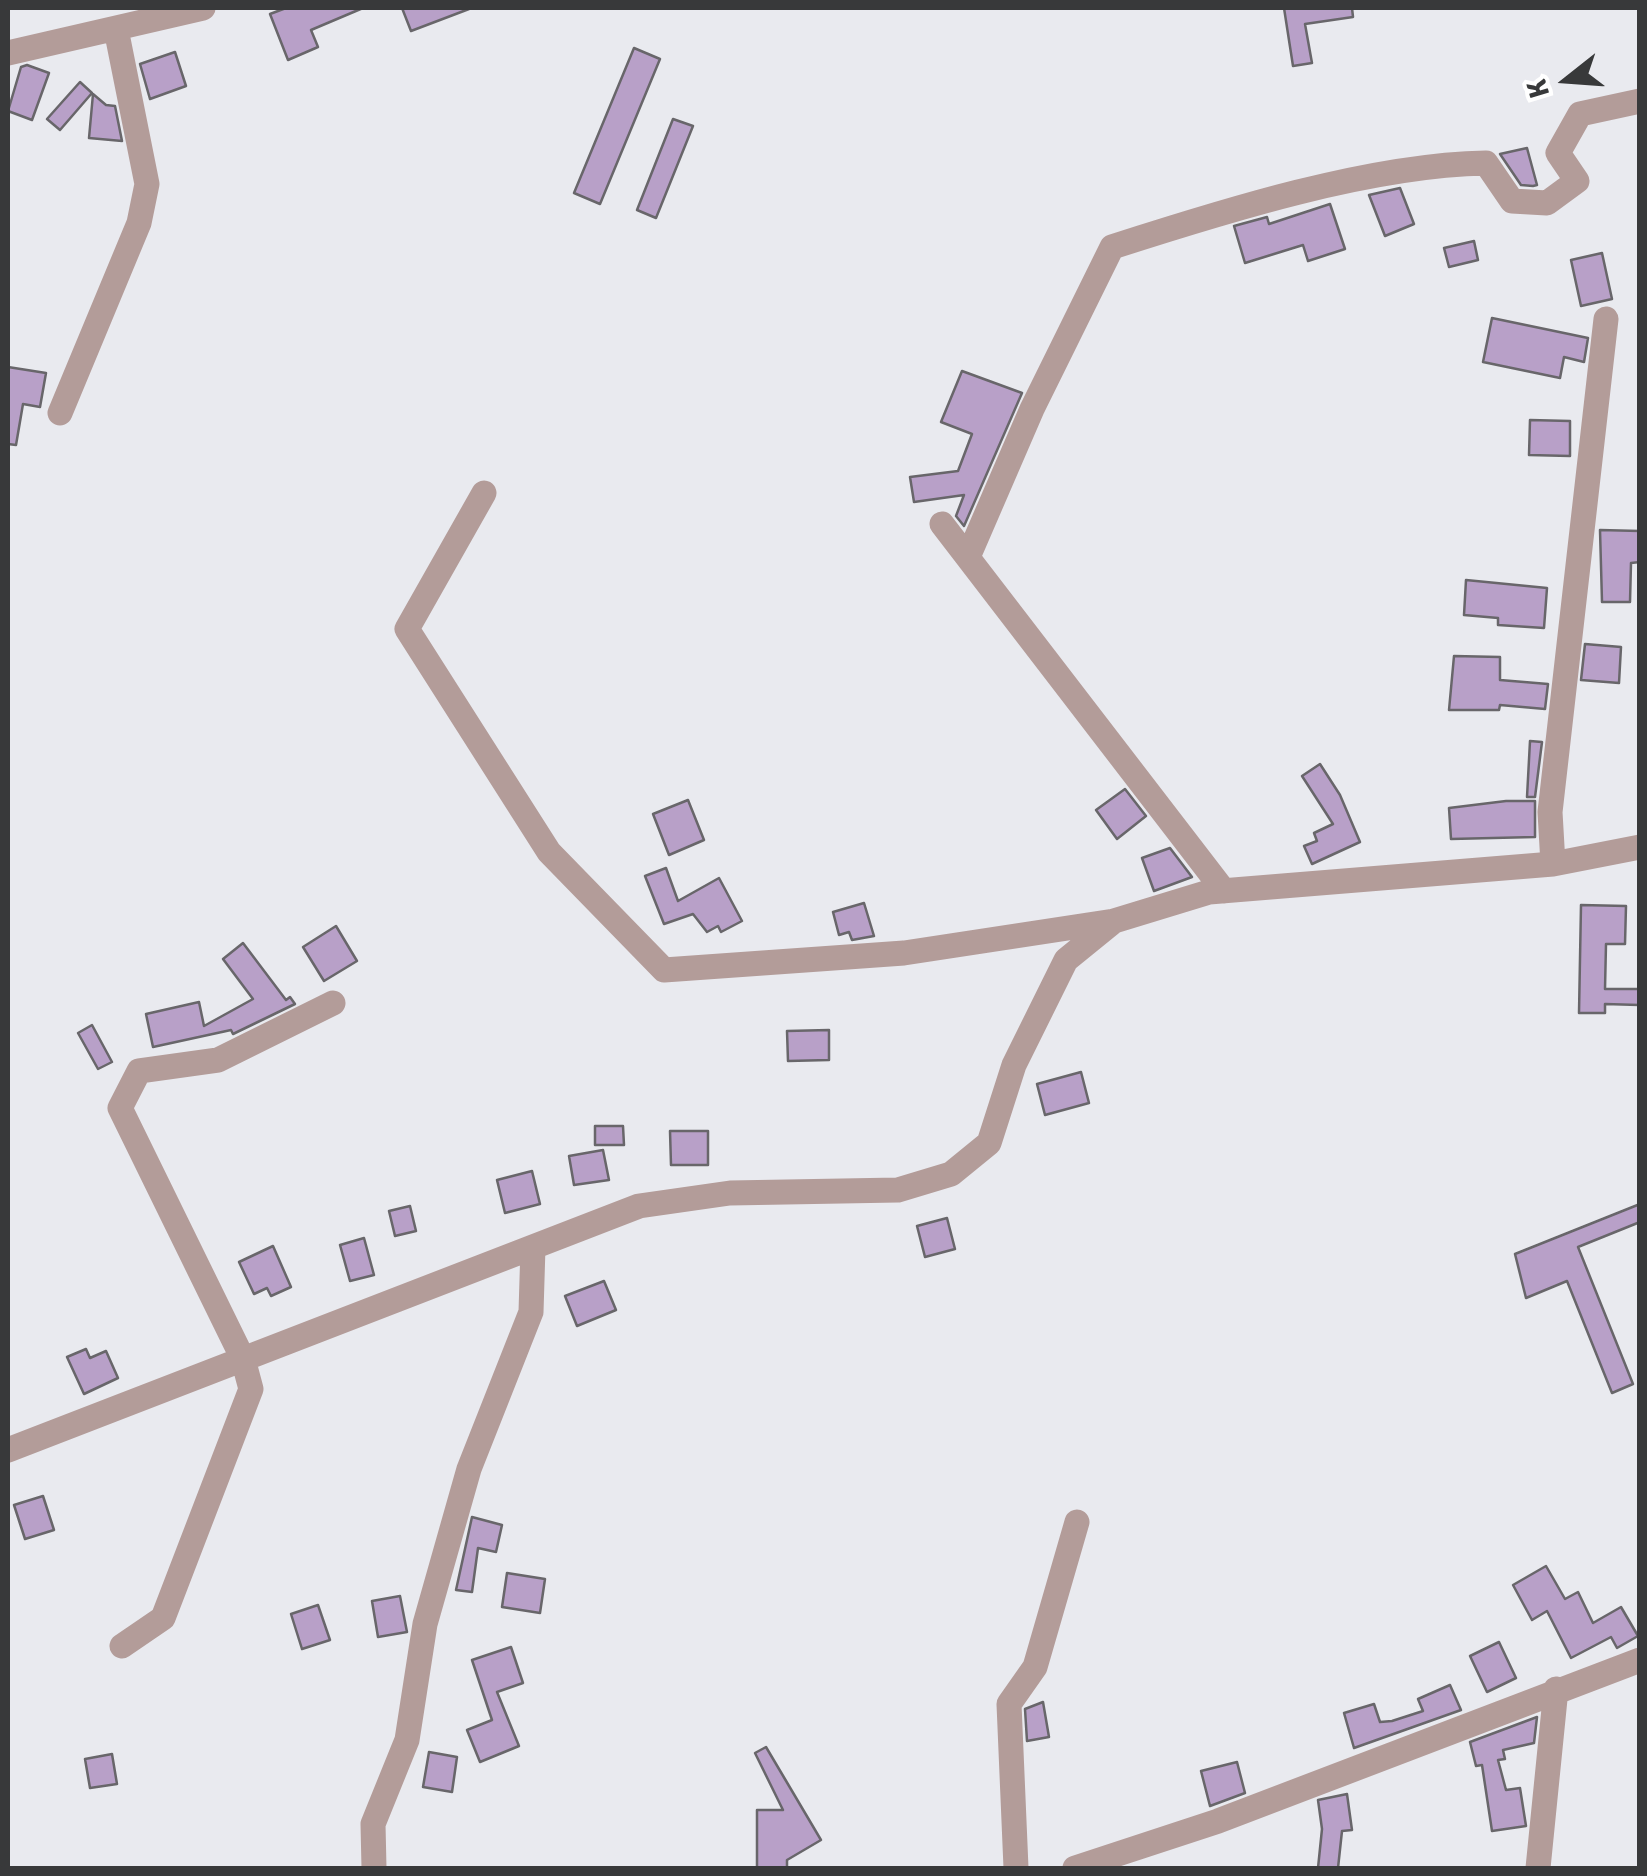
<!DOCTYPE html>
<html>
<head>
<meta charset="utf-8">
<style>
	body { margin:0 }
	#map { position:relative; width:1647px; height:1876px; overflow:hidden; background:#e9eaef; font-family:Signika,sans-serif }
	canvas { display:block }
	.frame { position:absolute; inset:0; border:10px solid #38393a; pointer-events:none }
	.north { position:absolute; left:1517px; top:30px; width:100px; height:100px; -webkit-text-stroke:8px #fff; paint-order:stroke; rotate:253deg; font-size:28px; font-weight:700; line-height:40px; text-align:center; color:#38393a }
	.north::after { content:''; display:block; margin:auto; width:35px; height:45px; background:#38393a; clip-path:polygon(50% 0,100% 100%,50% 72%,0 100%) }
</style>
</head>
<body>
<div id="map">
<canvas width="1647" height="1876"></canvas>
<div class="frame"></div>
<div class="north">K</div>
</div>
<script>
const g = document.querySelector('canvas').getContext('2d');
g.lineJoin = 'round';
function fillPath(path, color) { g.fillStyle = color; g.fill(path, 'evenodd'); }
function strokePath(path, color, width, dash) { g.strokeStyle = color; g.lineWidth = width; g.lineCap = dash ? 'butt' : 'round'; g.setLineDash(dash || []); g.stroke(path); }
const building = new Path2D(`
	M 286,8 L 363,8 L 311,30 L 318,47 L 288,60 L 270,14 Z
	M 402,8 L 469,8 L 469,9 L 411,31 Z
	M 1284,8 L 1352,8 L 1353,17 L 1305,24 L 1312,63 L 1293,66 Z
	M 634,48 L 660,59 L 600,204 L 574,193 Z
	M 175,52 L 186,86 L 150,99 L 140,64 Z
	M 27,65 L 49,73 L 32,120 L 8,111 L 21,67 Z
	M 80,82 L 92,93 L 60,130 L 47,119 Z
	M 93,94 L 106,105 L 115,106 L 122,141 L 89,138 Z
	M 673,119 L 693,126 L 656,218 L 637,210 Z
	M 1527,148 L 1537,185 L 1533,186 L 1521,185 L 1500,154 Z
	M 1400,188 L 1414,224 L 1385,236 L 1369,195 Z
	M 1330,204 L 1345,249 L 1308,261 L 1303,245 L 1245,263 L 1234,226 L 1267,217 L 1269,224 Z
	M 1474,241 L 1478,260 L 1449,267 L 1444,248 Z
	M 1602,253 L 1612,299 L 1581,306 L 1571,260 Z
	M 1492,318 L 1588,338 L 1584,362 L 1564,357 L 1560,378 L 1483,362 Z
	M 8,367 L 46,373 L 40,407 L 23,404 L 16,445 L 8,444 Z
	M 962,371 L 1022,393 L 964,526 L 956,516 L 964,495 L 914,502 L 910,477 L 958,471 L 972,434 L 941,422 Z
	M 1530,420 L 1570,421 L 1570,456 L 1529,455 Z
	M 1600,530 L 1640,531 L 1640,562 L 1631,563 L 1630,602 L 1602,602 Z
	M 1466,580 L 1547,588 L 1544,628 L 1498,625 L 1498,618 L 1464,615 Z
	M 1585,644 L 1621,647 L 1619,683 L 1581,680 Z
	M 1454,656 L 1500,657 L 1500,680 L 1548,684 L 1545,709 L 1500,705 L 1499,710 L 1449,710 Z
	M 1530,741 L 1542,742 L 1535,797 L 1527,797 Z
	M 1320,764 L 1340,795 L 1360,842 L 1312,864 L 1304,846 L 1317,841 L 1314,833 L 1333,824 L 1302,776 Z
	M 1125,789 L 1146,816 L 1117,839 L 1096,810 Z
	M 688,800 L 704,840 L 669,855 L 653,814 Z
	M 1506,801 L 1535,801 L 1535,837 L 1451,839 L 1449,808 Z
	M 1170,848 L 1192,877 L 1154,891 L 1142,858 Z
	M 666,868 L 678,901 L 719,878 L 742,921 L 721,932 L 718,926 L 707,932 L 693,914 L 664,924 L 645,876 Z
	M 864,903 L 874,936 L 852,940 L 849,932 L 839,935 L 833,912 Z
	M 1581,905 L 1626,906 L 1625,944 L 1606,944 L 1605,989 L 1639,989 L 1639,1005 L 1605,1004 L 1605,1013 L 1579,1013 Z
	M 336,926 L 357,961 L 324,981 L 303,947 Z
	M 243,943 L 286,1000 L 290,997 L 295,1004 L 233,1034 L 231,1030 L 153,1047 L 146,1014 L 199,1002 L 204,1026 L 253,999 L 223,959 Z
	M 92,1025 L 112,1062 L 98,1069 L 78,1033 Z
	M 829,1030 L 829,1060 L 788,1061 L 787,1031 Z
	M 1081,1072 L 1089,1103 L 1045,1115 L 1037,1084 Z
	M 595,1126 L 623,1126 L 624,1145 L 595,1145 Z
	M 670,1131 L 708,1131 L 708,1165 L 671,1165 Z
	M 603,1150 L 609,1180 L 574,1185 L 569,1156 Z
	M 532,1171 L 540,1204 L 505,1213 L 497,1180 Z
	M 1640,1204 L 1640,1222 L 1578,1247 L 1633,1384 L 1612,1393 L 1567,1281 L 1526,1298 L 1515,1254 Z
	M 410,1206 L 416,1231 L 395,1236 L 389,1211 Z
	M 947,1218 L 955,1249 L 925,1257 L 917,1226 Z
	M 364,1238 L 374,1275 L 350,1281 L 340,1245 Z
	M 273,1246 L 291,1287 L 271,1296 L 267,1288 L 254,1294 L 239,1262 Z
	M 604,1281 L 616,1310 L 577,1326 L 565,1296 Z
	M 86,1349 L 90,1358 L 106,1351 L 118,1378 L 84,1394 L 67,1357 Z
	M 43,1496 L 54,1530 L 25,1539 L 14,1505 Z
	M 472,1517 L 502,1525 L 496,1552 L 478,1548 L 472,1592 L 456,1590 Z
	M 1546,1566 L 1565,1599 L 1578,1592 L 1593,1623 L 1621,1607 L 1638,1636 L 1617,1648 L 1611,1637 L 1571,1658 L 1547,1611 L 1532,1620 L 1513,1585 Z
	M 507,1573 L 545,1579 L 540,1613 L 502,1607 Z
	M 400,1596 L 407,1632 L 378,1637 L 372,1601 Z
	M 318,1605 L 330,1640 L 302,1649 L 291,1614 Z
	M 1499,1642 L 1516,1678 L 1487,1692 L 1470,1656 Z
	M 511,1647 L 523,1683 L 497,1692 L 519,1746 L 480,1762 L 467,1730 L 492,1720 L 472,1660 Z
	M 1450,1685 L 1461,1710 L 1354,1748 L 1344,1713 L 1374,1704 L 1380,1722 L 1392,1721 L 1423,1711 L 1418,1699 Z
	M 1043,1702 L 1049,1737 L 1027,1741 L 1025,1709 Z
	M 1537,1717 L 1534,1743 L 1503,1750 L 1505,1759 L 1498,1760 L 1506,1790 L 1520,1788 L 1526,1826 L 1492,1831 L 1482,1765 L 1476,1766 L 1470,1742 Z
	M 766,1747 L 821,1840 L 787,1860 L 787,1868 L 757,1868 L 757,1810 L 783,1810 L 755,1753 Z
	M 429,1752 L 457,1757 L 452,1792 L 423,1787 Z
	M 112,1754 L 117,1784 L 90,1788 L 85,1759 Z
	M 1237,1762 L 1245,1793 L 1210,1806 L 1201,1771 Z
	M 1347,1794 L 1352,1830 L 1342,1831 L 1338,1868 L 1318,1868 L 1322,1829 L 1318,1800 Z`);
const minor = new Path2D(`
	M 8,53 L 203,8
	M 60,413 L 139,223 L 147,184 L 116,29
	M 484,493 L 407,629 L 549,852 L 664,970 L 904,953 L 1114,921
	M 942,524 L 1224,891
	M 968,557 L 1032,409 L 1112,247 C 1224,211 1370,165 1486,163 L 1512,201 L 1547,203 L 1577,181 L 1558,153 L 1580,114 L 1640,101
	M 1553,864 L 1550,812 L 1606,319
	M 8,1450 L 639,1206 L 730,1193 L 898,1190 L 951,1174 L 989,1143 L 1014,1065 L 1066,960 L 1114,921 L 1209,892 L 1553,864 L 1640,847
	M 122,1646 L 163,1618 L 251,1389 L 243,1359 L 120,1108 L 139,1071 L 218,1060 L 333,1003
	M 374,1868 L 373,1824 L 407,1740 L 425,1624 L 469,1469 L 531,1312 L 533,1247
	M 1016,1868 L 1009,1704 L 1035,1667 L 1077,1522
	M 1075,1868 L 1218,1821 L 1640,1660
	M 1538,1868 L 1556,1689`);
fillPath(building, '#b8a0c8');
strokePath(building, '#68666a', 2.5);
strokePath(minor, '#b39c99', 25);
</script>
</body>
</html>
